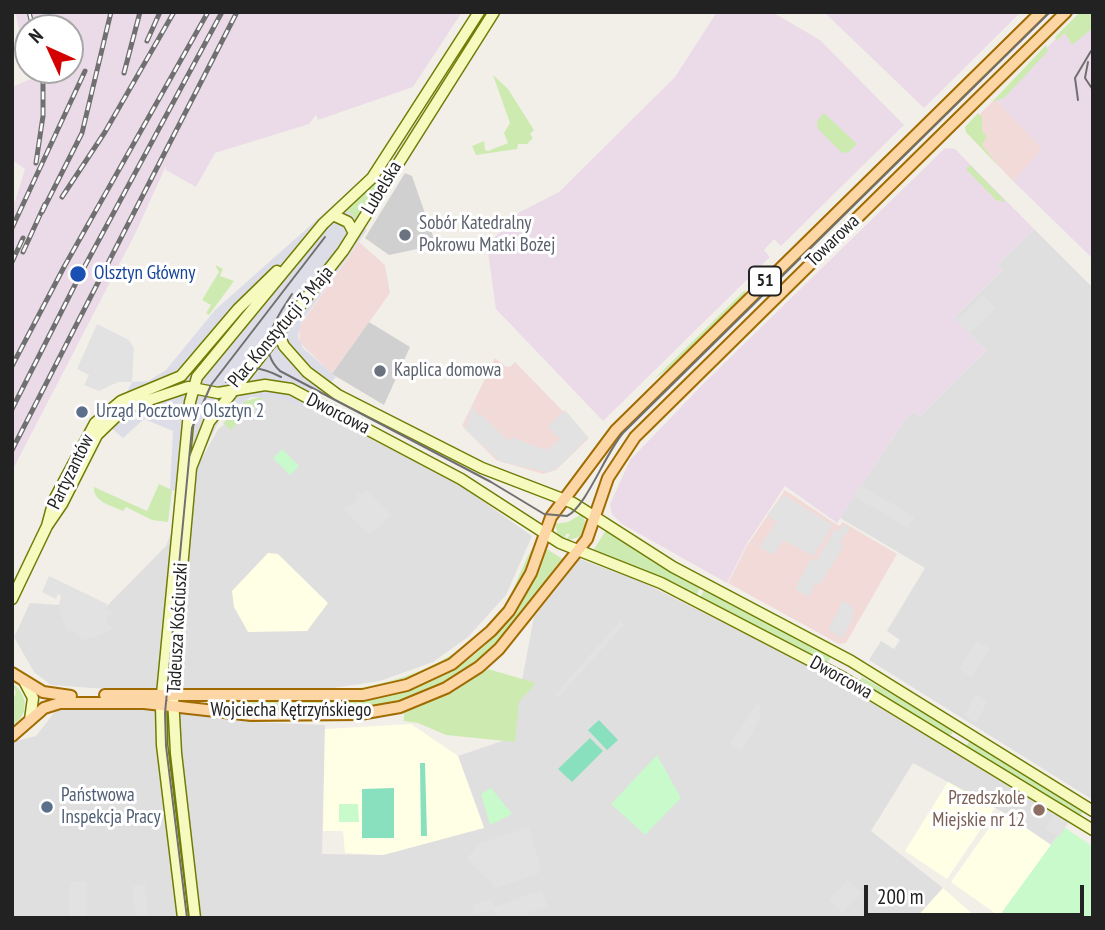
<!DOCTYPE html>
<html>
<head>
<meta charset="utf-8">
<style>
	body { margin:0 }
	#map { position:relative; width:1105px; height:930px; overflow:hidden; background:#f2efe9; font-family:"PT Sans Narrow",sans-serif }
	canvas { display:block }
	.frame { position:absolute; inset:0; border:14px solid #222; pointer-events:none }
	.north { position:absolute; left:14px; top:14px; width:70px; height:70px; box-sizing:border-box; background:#fff; border:2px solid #a7a7a7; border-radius:50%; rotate:315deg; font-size:19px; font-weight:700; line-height:28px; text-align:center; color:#222 }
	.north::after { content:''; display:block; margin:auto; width:24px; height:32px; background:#d40000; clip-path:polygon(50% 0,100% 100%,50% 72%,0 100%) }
	.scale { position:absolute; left:864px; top:885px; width:220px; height:32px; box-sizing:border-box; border:4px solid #222; border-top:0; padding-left:9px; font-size:21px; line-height:24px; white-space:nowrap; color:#222; -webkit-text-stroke:5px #fff; paint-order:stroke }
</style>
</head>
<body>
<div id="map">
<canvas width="1105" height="930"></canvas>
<div class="frame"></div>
<div class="north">N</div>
<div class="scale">200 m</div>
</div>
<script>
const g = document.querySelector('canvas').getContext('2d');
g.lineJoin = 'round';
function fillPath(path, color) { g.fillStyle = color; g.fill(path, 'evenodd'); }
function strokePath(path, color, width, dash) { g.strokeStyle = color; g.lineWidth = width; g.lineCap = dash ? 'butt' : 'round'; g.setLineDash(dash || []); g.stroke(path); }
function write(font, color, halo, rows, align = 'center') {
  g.font = font + ' "PT Sans Narrow",sans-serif'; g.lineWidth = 6; g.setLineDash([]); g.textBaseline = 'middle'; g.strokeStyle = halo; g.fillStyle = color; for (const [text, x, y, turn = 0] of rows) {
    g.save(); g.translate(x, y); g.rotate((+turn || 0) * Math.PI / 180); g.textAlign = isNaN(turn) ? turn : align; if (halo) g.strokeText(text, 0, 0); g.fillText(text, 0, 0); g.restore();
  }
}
const residential = new Path2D(`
	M 1034,229 L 1093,288 L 1093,800 L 869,660 L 881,641 L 894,649 L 900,640 L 887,631 L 925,568 L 840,518 L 904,421 L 913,411 L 920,416 L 986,351 L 954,318 L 1002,270 L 997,265 Z
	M 271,394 L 301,404 L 451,479 L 532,536 L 506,595 L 468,637 L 433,662 L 380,681 L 333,688 L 106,689 L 51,685 L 34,672 L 14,637 L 30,603 L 105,608 L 166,546 L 194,473 L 218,429 L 265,395 Z
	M 580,559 L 644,583 L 814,668 L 1051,812 L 1064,827 L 1051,845 L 1001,811 L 913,763 L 871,831 L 943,888 L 916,918 L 12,918 L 12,742 L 36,736 L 57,709 L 144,709 L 250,722 L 325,725 L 322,854 L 383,855 L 484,827 L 458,756 L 511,738 L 534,617 Z`);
const commercial = new Path2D(`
	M 995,99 L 1043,149 L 1013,181 L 966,132 L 965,129 Z
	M 359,242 L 385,265 L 390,293 L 332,374 L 300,343 L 299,327 Z
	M 495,358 L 505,366 L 510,367 L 515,362 L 589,438 L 556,470 L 543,474 L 496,460 L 462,426 Z
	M 785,490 L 839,526 L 843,522 L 897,554 L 846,643 L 839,644 L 728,583 L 748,544 Z`);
const industrial = new Path2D(`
	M 15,12 L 462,12 L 413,87 L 318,120 L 316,115 L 309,124 L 215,153 L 196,187 L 166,170 L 166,166 L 135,234 L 12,471 L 12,211 L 25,169 L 12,160 L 12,87 L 31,79 L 29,70 L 70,70 L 70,28 L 28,28 L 28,65 Z
	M 717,12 L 772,12 L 820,40 L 904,125 L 781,246 L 774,239 L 764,250 L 770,257 L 603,421 L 496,309 L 487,245 L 520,212 L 559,192 L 675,77 Z
	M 824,12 L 1021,12 L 924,108 Z
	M 1083,12 L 1093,12 L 1093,259 L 1013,181 L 1042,149 L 995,99 Z
	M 945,148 L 955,149 L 1034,229 L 997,265 L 1002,270 L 954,318 L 986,351 L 920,416 L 913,411 L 904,421 L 837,523 L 785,486 L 748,542 L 727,583 L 622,524 L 612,514 L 610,504 L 630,460 L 706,381 Z`);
const education = new Path2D(`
	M 268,553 L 278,554 L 328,603 L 307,631 L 248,632 L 234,607 L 232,591 Z
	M 411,724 L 458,756 L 484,828 L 383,855 L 345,853 L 343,831 L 323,831 L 325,729 Z
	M 948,782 L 995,808 L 947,879 L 905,851 Z
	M 1001,811 L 1051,845 L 999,916 L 951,882 Z
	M 943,888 L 977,918 L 916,918 Z`);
const religious = new Path2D(`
	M 405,173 L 412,176 L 436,245 L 389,255 L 365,238 Z
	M 369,322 L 410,347 L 384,405 L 332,374 Z`);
const grass = new Path2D(`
	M 1080,12 L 1093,12 L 1093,28 L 1072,45 L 1065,33 L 1056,41 L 1055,37 Z
	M 1046,45 L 1048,51 L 1004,98 L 992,102 Z
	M 493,75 L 508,89 L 534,130 L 530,134 L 533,138 L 527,144 L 518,144 L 517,149 L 476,155 L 472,146 L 484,141 L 485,150 L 488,151 L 508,143 L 504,133 L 510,123 Z
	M 824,113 L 857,144 L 849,152 L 842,153 L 818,129 L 817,121 Z
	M 978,113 L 982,117 L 982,131 L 987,137 L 982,145 L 999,167 L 966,132 L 965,127 Z
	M 970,165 L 1006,202 L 996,200 L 966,169 Z
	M 383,173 L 356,226 L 342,212 Z
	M 215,265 L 223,269 L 220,276 L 234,281 L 209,315 L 206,313 L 211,305 L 202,300 L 219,272 Z
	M 745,290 L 745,295 L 683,358 L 654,379 Z
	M 265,396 L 231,430 L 223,423 L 245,401 Z
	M 159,484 L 172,490 L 168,522 L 152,520 L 126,507 L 123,511 C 112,506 92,501 94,487 L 147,511 Z
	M 582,514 L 586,524 L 582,536 L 566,541 L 570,534 L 566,534 L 565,540 L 558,535 L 555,524 L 568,522 Z
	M 606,530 L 700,588 L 696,596 L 593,551 Z
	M 536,544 C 509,624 435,693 346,690 C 410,681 470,657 507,601 C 516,587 527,552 536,544 Z
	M 545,548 L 563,559 C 547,578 534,600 519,619 C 472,679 418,702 345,711 L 344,701 C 398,700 463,676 497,632 C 515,607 529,575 545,548 Z
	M 704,590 L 831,656 L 828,662 L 700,598 Z
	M 488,669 L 536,683 L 519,702 L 515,742 L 446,735 L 418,723 L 404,721 L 404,713 L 455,691 Z
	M 862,677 L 952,729 L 952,734 L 946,736 L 859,682 Z
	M 12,683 C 29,695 29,715 12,726 L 12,701 L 16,693 Z
	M 340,701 L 340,711 L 238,710 L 190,705 L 190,703 Z
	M 970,740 L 1084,810 L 1079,817 L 966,747 Z`);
const park = new Path2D(`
	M 282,449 L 299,466 L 290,475 L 273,458 Z
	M 657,755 L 681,798 L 645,835 L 611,804 Z
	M 491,788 L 512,814 L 490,825 L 481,794 Z
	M 339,804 L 358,804 L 359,822 L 339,822 Z
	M 1064,827 L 1093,847 L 1093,918 L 998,918 Z`);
const pitch = new Path2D(`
	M 599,720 L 618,740 L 607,750 L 588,730 Z
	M 590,738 L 603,751 L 572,782 L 558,769 Z
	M 420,763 L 425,763 L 427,836 L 421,836 Z
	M 394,788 L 394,838 L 362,838 L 362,789 Z`);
const parking = new Path2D(`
	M 983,295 L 996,308 L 970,333 L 957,320 Z
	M 97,324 L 129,340 L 134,348 L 132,382 L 118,382 L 99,391 L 84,385 L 89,375 L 77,369 Z
	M 473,406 L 478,415 L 482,415 L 508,441 L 512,437 L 545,450 L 553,445 L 560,439 L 548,427 L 565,410 L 588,437 L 560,466 L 548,472 L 501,462 L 465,429 Z
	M 860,485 L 915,517 L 908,528 L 854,496 Z
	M 366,490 L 392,515 L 370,535 L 343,509 L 358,499 L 356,496 L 360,492 L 362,494 Z
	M 784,495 L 833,525 L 813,556 L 783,540 L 774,555 L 759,547 L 777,522 L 767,515 Z
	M 844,524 L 850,527 L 840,543 L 844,546 L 820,584 L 816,583 L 808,597 L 795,589 L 811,559 L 816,561 L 835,529 L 839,531 Z
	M 49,576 L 107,604 L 105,609 L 112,612 L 105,621 L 114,629 L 83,641 L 75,632 L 66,631 L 58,607 L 61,596 L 58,594 L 56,599 L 42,592 Z
	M 843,601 L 853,607 L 853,617 L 843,638 L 828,630 Z
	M 620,621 L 624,625 L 558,698 L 554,695 Z
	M 976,641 L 990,648 L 972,677 L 959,669 Z
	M 976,694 L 988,701 L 976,723 L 964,715 Z
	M 757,704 L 762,706 L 758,714 L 762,716 L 741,751 L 730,744 Z
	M 1055,813 L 1070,820 L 1058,838 L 1045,828 Z
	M 529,827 L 540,865 L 539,873 L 493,889 L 492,883 L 467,859 L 478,844 Z
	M 848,880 L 862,893 L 843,913 L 829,900 Z
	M 86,881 L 87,918 L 70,918 L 69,882 Z
	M 145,884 L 148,918 L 136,918 L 132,887 Z
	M 542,890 L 548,906 L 528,913 L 529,918 L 497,918 L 493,910 L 475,914 L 472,906 L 491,899 L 494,907 Z`);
const plaza = new Path2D(`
	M 338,201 L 367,230 L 301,323 L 298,336 L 303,348 L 336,377 L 305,408 L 284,399 L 251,397 L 220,419 L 204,451 L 196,495 L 170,490 L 173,431 L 144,419 L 123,438 L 109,426 L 132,382 L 148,381 L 166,370 L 215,310 Z`);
const secondary = new Path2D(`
	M 333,215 L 348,222 L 354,233
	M 278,333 L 284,346 L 307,372 L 338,395 L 482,468 L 573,503 L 673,567 L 851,661 L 1093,811
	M 47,526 L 62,504 L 97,435 L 125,408 L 188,387 L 218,393 L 265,385 L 291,389 L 461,479 L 560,543 L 661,583 L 842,677 L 1093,830
	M 12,599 L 47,526 L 54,500 L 95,423 L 121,401 L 181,376 L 238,309 L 277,271
	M 24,681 L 33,698 L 30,720
	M 183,918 L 162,745 L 161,705 L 190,402 L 197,377 L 323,224 L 372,178 L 479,12
	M 195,918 L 176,753 L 172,679 L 191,468 L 209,422 L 343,251 L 494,12`);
const primary = new Path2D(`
	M 12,673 L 43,692 L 71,696
	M 105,695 L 363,695 L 407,685 L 452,664 L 491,631 L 509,611 L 531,573 L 551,517 L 616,430 L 1041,12
	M 12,736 L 44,708 L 60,703 L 144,703 L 251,715 L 360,714 L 400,707 L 446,688 L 479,667 L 499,649 L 587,539 L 608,478 L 635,437 L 1066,12`);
const tram = new Path2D(`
	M 1088,62 L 1085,78 L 1093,90
	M 1078,100 L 1075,78 L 1091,51
	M 292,294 C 277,318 254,346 280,371 L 491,482 L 544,514 L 567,516 C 586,507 605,454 623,433 L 1050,12
	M 226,382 C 243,363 260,366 281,377
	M 187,918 L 166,746 L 165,713 L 192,428 L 211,385 L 325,237`);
const rail = new Path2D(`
	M 29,12 L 33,28
	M 147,41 L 160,12
	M 124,73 L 140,12
	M 36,163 L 43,116 L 43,70
	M 62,197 L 105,132 L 174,12
	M 42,212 L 82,133 L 111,12
	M 12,228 L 85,71
	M 23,252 L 45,204
	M 12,262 L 23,238
	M 12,366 L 64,267 L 208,12
	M 12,409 L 80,275 L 222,12
	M 12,450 L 237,12`);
const markers = [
	[405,235,7,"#6b7280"],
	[78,274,9,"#1a4fb4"],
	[380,371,7,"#6b7280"],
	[82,412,7,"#5c6f8a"],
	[47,807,7,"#5c6f8a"],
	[1039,810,7,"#8d6e63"]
];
const shields = [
	[765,281,32]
];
const shieldNames = [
	["51",765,281]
];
const streetNames = [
	["Lubelska",382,188,-59],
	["Towarowa",833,241,-44],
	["Plac Konstytucji 3 Maja",281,327,-50],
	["Dworcowa",338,414,27],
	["Partyzantów",71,472,-64],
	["Tadeusza Kościuszki",178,628,-87],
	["Dworcowa",841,678,29],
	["Wojciecha Kętrzyńskiego",291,711]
];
const worshipNames = [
	["Sobór Katedralny",419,224],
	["Pokrowu Matki Bożej",419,246],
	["Kaplica domowa",394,371]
];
const transitNames = [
	["Olsztyn Główny",94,274]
];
const serviceNames = [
	["Urząd Pocztowy Olsztyn 2",96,412],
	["Państwowa",61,796],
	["Inspekcja Pracy",61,818]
];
const educationNames = [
	["Przedszkole",1025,799],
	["Miejskie nr 12",1025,821]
];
fillPath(residential, '#e0dfdf');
fillPath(commercial, '#f2dad9');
fillPath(industrial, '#ebdbe8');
fillPath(education, '#ffffe5');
fillPath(religious, '#d0d0d0');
fillPath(grass, '#cdebb0');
fillPath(park, '#c8facc');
fillPath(pitch, '#88e0be');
fillPath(parking, '#e2e2e2');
fillPath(plaza, '#dddde8');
strokePath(secondary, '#707d05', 13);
strokePath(primary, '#a06b00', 14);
strokePath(secondary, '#f7fabf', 10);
strokePath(primary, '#fcd6a4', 10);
strokePath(tram, '#707070', 2);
strokePath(rail, '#707070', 5);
strokePath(rail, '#fff', 2.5, [8]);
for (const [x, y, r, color] of markers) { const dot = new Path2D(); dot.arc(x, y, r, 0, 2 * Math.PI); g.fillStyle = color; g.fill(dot); strokePath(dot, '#fff', 2.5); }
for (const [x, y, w] of shields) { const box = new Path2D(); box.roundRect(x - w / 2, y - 14.5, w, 29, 5); g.fillStyle = '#fff'; g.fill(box); strokePath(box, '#222', 2); }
write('bold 18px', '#222', null, shieldNames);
write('19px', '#222', '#fff', streetNames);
write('19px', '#5b616d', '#fff', worshipNames, 'left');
write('19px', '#164399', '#fff', transitNames, 'left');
write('19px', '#4e5e75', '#fff', serviceNames, 'left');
write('19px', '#785e54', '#fff', educationNames, 'right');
</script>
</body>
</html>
